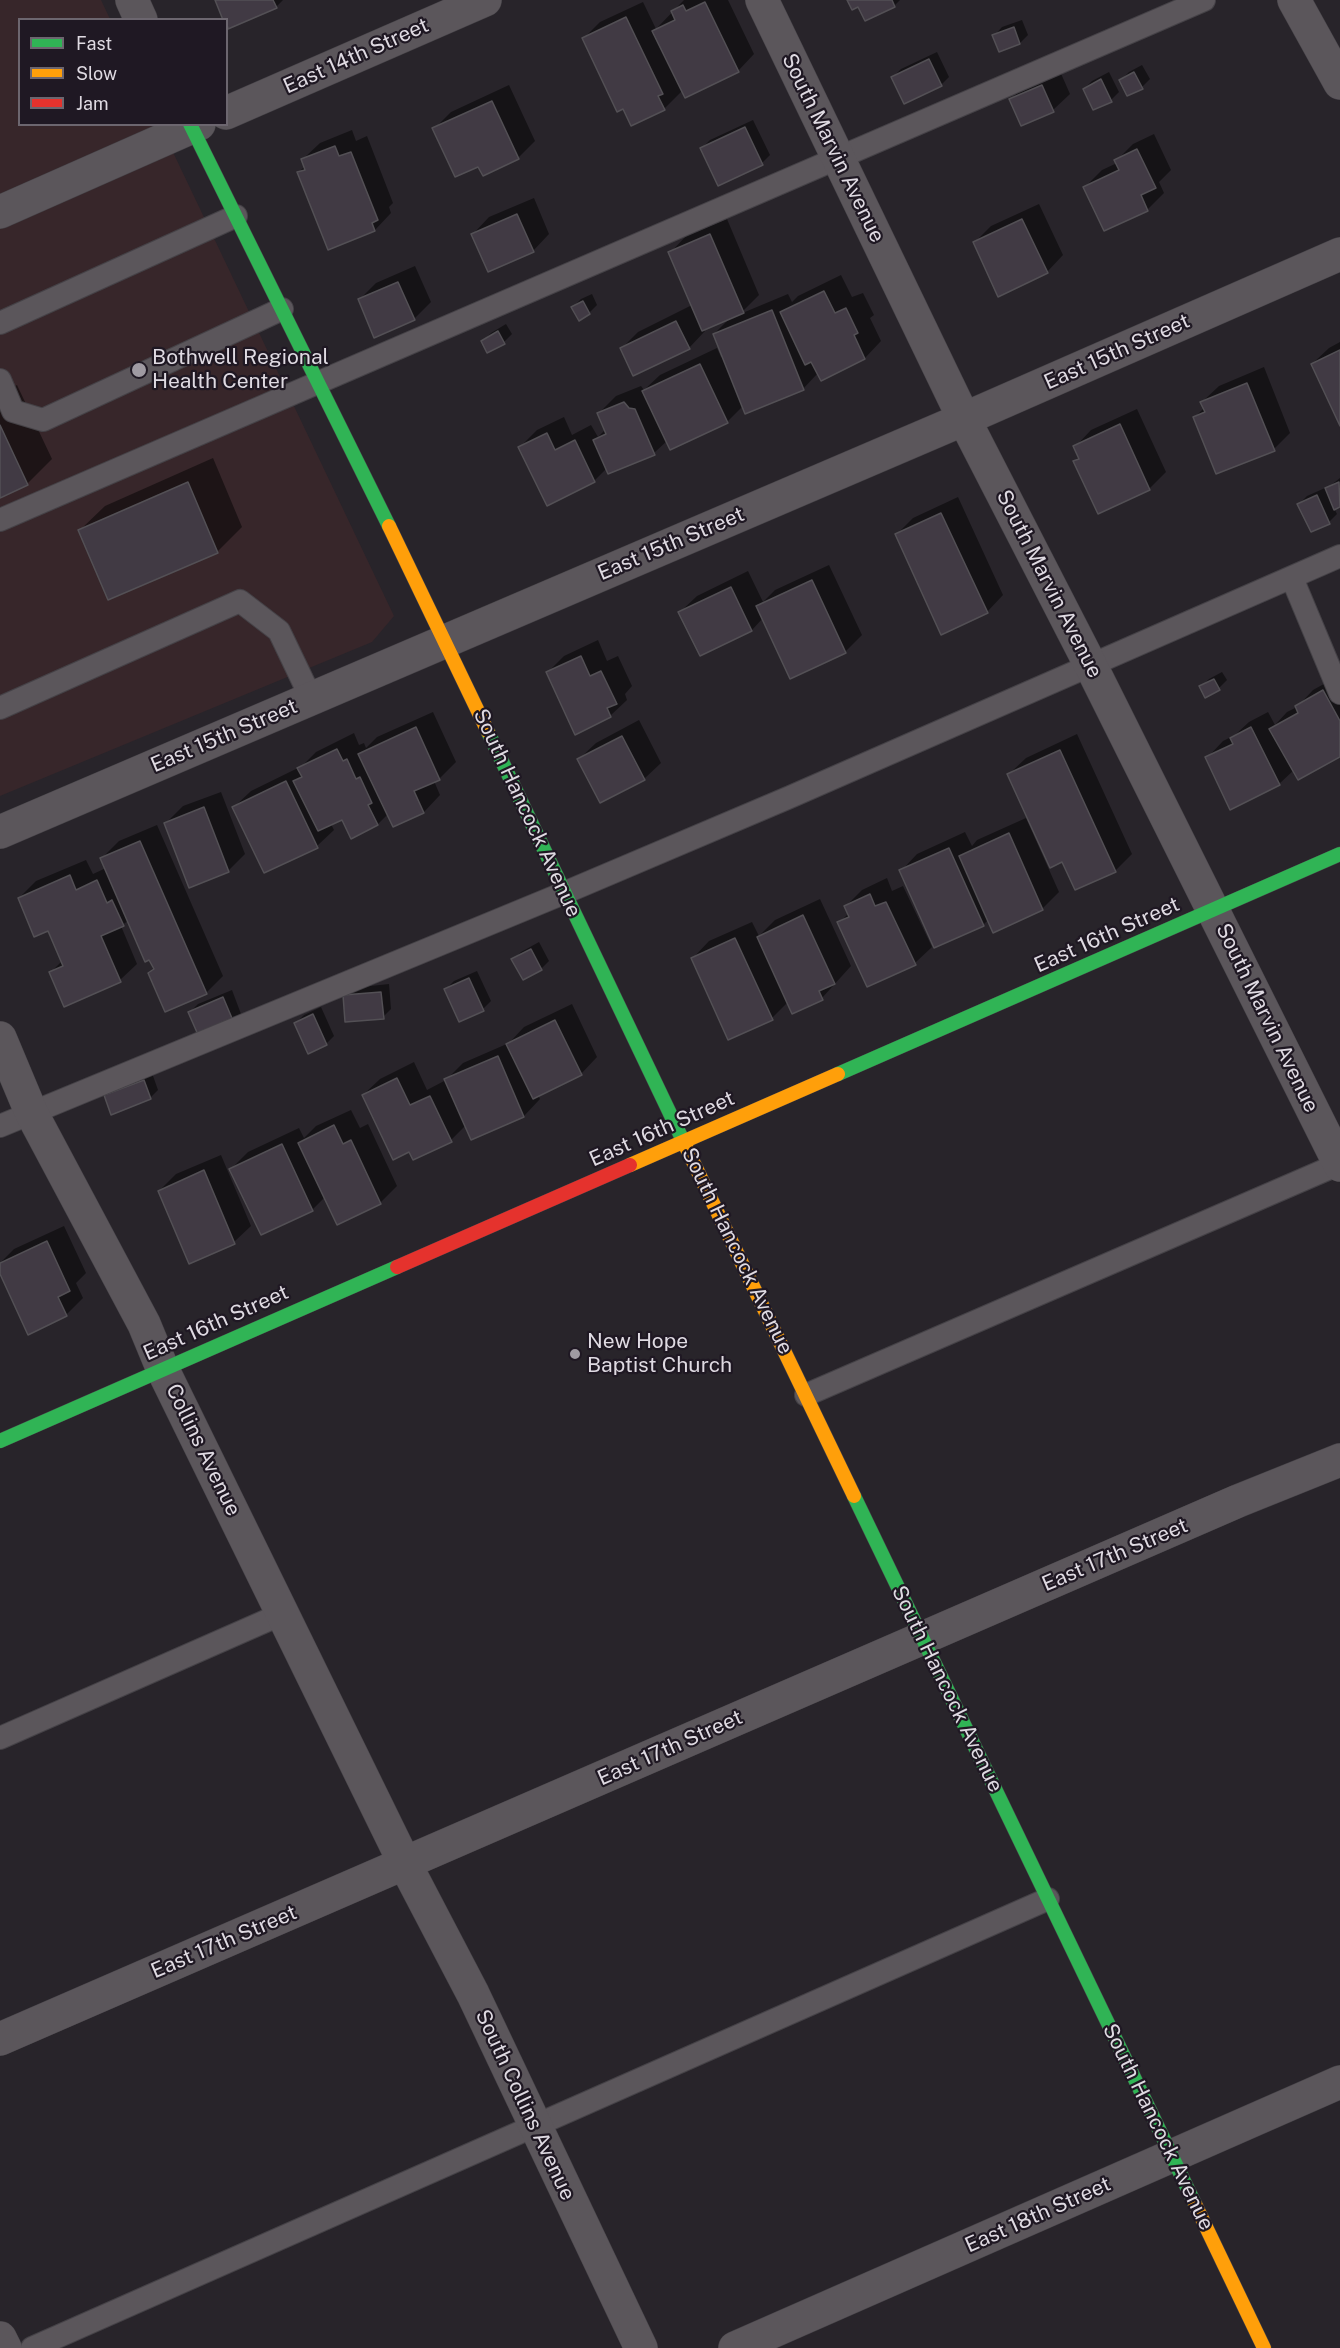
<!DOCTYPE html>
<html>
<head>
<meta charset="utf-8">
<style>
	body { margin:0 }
	#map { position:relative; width:1340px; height:2348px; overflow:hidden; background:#28242a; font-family:"Public Sans",sans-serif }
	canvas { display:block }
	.legend { position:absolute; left:18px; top:18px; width:210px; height:108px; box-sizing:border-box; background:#1f1823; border:2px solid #6c666f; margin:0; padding:8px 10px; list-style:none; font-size:18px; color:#dfdae2 }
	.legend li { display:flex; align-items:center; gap:12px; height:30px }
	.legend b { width:30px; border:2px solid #6c666f }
</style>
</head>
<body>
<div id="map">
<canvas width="1340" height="2348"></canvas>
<ul class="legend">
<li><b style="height:8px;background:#30b455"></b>Fast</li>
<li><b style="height:8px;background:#ff9f0a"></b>Slow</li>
<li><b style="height:8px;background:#e5322d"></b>Jam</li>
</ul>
</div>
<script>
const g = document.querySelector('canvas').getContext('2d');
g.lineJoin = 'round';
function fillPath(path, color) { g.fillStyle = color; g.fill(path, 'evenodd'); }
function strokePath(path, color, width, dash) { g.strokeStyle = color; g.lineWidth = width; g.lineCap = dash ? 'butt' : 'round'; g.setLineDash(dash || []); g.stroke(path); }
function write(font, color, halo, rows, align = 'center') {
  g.font = font + ' "Public Sans",sans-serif'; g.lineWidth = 4.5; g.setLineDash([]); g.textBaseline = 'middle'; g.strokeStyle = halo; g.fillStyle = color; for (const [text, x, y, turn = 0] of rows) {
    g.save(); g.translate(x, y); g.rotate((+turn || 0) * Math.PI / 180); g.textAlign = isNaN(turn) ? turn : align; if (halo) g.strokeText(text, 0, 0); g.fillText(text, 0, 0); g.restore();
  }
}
const medical = new Path2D(`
	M 0,0 L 101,0 L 110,19 L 20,20 L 20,124 L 160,125 L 394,616 L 372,642 L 0,796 Z`);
const shadow = new Path2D(`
	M 217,0 L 283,0 L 276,7 L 228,27 Z
	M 684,0 L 728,0 L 754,54 L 738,71 L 683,90 L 664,109 L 623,107 L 583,39 L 600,22 L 643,2 L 656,29 Z
	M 849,0 L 900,0 L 894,6 L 858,5 Z
	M 1022,20 L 1028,35 L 1020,43 L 994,36 L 1002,27 Z
	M 937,52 L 949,77 L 941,85 L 893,77 L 901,69 Z
	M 1142,65 L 1150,79 L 1142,87 L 1121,80 L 1129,72 Z
	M 1059,69 L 1070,94 L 1053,110 L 1011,99 L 1028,83 Z
	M 1109,72 L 1119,92 L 1111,100 L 1084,89 L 1092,81 Z
	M 509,85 L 535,141 L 519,157 L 483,174 L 479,165 L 434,129 L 451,112 Z
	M 753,120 L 770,155 L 762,163 L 702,148 L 710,140 Z
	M 352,130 L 356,141 L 367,136 L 393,203 L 389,207 L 391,213 L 375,230 L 298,173 L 305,166 L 303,159 L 320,143 Z
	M 1154,134 L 1171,170 L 1159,182 L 1164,193 L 1148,209 L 1104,229 L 1085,187 L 1102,170 L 1117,163 L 1116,161 L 1133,144 Z
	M 534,198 L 549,234 L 533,251 L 473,234 L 489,217 Z
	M 1039,204 L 1063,255 L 1047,272 L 974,243 L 991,226 Z
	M 727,219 L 759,295 L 740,314 L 788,294 L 792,302 L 798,296 L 841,275 L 852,297 L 863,293 L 874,315 L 870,318 L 881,341 L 865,358 L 821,379 L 818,373 L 803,389 L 743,406 L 727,422 L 667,441 L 654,453 L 607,468 L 594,481 L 520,447 L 537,430 L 564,417 L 572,435 L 591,425 L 598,437 L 606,429 L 599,413 L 616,396 L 641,386 L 644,390 L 660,375 L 717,348 L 721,357 L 723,356 L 714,334 L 732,316 L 704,328 L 705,331 L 689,348 L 622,348 L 638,332 L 692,305 L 670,253 L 686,236 Z
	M 415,266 L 431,302 L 414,319 L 360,299 L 376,283 Z
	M 592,294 L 597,305 L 589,313 L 573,307 L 581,299 Z
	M 506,324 L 512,334 L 504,342 L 483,341 L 491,333 Z
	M 1340,342 L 1340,423 L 1312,364 L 1329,348 Z
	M 1264,367 L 1290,433 L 1274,449 L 1195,417 L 1204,408 L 1202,402 L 1219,386 Z
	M 17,385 L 52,459 L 27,484 L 0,496 L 0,393 Z
	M 1137,409 L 1166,472 L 1149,489 L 1075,462 L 1080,457 L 1075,447 L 1091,430 Z
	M 213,458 L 242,527 L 218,551 L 109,598 L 80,530 L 105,506 Z
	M 1340,478 L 1340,506 L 1334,508 L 1337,514 L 1329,522 L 1299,504 L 1307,496 L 1325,488 L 1325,490 Z
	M 958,497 L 1003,595 L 987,612 L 896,535 L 913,518 Z
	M 829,565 L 862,635 L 845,652 L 763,618 L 752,630 L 701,654 L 680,612 L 697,596 L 748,571 L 763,602 L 775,590 Z
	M 598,640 L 607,661 L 618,656 L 632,686 L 625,694 L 627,700 L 610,716 L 548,672 L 564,656 Z
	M 1222,672 L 1227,680 L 1219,688 L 1201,687 L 1209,679 Z
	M 1340,675 L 1340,755 L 1294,770 L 1279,784 L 1207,758 L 1223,741 L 1235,735 L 1249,722 L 1268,712 L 1275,725 L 1287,712 L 1297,707 L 1313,690 Z
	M 433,712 L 456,762 L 439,779 L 434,781 L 440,795 L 424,812 L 388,814 L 378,824 L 351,837 L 342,818 L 331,824 L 334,830 L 317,846 L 234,807 L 251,791 L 302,766 L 316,752 L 354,733 L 359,745 L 364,743 L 366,748 L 377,737 Z
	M 639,720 L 661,763 L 644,779 L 579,759 L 596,743 Z
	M 1077,734 L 1132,854 L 1115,871 L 1009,774 L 1026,758 Z
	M 221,792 L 245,854 L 228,871 L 166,823 L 183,806 Z
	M 1026,818 L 1059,892 L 1042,909 L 989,919 L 984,924 L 935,946 L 901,871 L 917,854 L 965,832 L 972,846 L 977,840 Z
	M 157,825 L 223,976 L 206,993 L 155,969 L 129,920 L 121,926 L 137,964 L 120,980 L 65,1005 L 51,972 L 62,961 L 49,929 L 19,898 L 36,881 L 86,860 L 93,874 L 106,868 L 102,858 L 119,841 Z
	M 887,878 L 892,891 L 903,886 L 932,947 L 915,963 L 839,923 L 849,913 L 846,906 L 862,890 Z
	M 820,899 L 851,966 L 822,998 L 788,1002 L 772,1018 L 693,958 L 709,941 L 752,922 L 759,936 L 775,920 Z
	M 539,942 L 549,961 L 541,969 L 513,960 L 521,952 Z
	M 477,971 L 491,1001 L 483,1009 L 446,989 L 454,981 Z
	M 389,984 L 391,1009 L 383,1017 L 344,996 L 352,988 Z
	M 232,990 L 241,1014 L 233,1022 L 190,1012 L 198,1004 Z
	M 572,1004 L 597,1057 L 581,1074 L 538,1095 L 540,1099 L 524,1116 L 472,1138 L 466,1125 L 451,1140 L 410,1150 L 363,1095 L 380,1079 L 414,1062 L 427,1090 L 446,1080 L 463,1063 L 509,1043 L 524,1027 Z
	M 321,1007 L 334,1036 L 326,1044 L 296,1023 L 304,1015 Z
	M 152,1073 L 158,1090 L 150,1098 L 105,1095 L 113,1087 Z
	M 351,1110 L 360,1128 L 368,1124 L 397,1186 L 380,1203 L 325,1197 L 312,1210 L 261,1233 L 231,1169 L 248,1152 L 299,1128 L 304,1138 L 316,1126 Z
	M 221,1155 L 251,1226 L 234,1242 L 159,1191 L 176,1174 Z
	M 64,1226 L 86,1273 L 76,1283 L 83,1298 L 66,1315 L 0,1271 L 0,1263 L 14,1249 Z`);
const building = new Path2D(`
	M 215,0 L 273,0 L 277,8 L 228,29 L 226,20 L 223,20 Z
	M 847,0 L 892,0 L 895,7 L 865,21 L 858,7 L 852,10 Z
	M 705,2 L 739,72 L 685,98 L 652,31 L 675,20 L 671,11 L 683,5 L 686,11 Z
	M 626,17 L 663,94 L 658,96 L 665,110 L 631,126 L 623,109 L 617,112 L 582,38 Z
	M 1014,27 L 1020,44 L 999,52 L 992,35 Z
	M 929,59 L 942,86 L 904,104 L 891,77 Z
	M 1134,72 L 1143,89 L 1127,96 L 1119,80 Z
	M 1101,79 L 1112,102 L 1093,110 L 1083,89 Z
	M 1042,85 L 1054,112 L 1021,126 L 1009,99 Z
	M 492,101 L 519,159 L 483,176 L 478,167 L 455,177 L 432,128 Z
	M 745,127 L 763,165 L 718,186 L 700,148 Z
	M 335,146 L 339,156 L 351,152 L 378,220 L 372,223 L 375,231 L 328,250 L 297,172 L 305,170 L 301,159 Z
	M 1137,149 L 1156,188 L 1141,195 L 1148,211 L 1104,231 L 1083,187 L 1119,170 L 1114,160 Z
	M 517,214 L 534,252 L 488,272 L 471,234 Z
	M 1022,219 L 1048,273 L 998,297 L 973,242 Z
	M 710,234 L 744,313 L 702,331 L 668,252 Z
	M 398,282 L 415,320 L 374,338 L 358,299 Z
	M 824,291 L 835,313 L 846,308 L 858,333 L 854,335 L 865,359 L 821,381 L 811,362 L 805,365 L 780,312 Z
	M 583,301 L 590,314 L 579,321 L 571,307 Z
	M 772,310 L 804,390 L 745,414 L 713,334 Z
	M 676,321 L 690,349 L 633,376 L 620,348 Z
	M 498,331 L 505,344 L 487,353 L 481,341 Z
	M 1340,350 L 1340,426 L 1311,364 Z
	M 700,364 L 728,423 L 670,450 L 642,391 Z
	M 1247,383 L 1275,451 L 1216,474 L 1193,417 L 1205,412 L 1200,402 Z
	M 624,402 L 629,408 L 635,409 L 655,455 L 608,474 L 593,440 L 606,434 L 597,413 Z
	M 1120,424 L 1150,490 L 1098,514 L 1073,461 L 1079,459 L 1073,446 Z
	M 0,425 L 28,485 L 0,498 Z
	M 547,433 L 555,450 L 575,440 L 595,482 L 547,506 L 518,447 Z
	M 188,482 L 218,553 L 108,600 L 78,530 Z
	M 1339,482 L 1340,507 L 1334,510 L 1325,488 Z
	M 1317,495 L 1330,524 L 1311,532 L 1297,504 Z
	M 941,513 L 988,613 L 941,635 L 895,534 Z
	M 812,580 L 846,653 L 790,679 L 756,606 Z
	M 731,587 L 752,631 L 700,656 L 678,612 Z
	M 581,656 L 590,676 L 601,671 L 617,704 L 607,708 L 611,717 L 575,735 L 546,672 Z
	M 1214,679 L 1220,690 L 1205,698 L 1199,686 Z
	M 1323,690 L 1340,721 L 1340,757 L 1298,780 L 1269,729 L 1298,713 L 1295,706 Z
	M 416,727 L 440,780 L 414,791 L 424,813 L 393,827 L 358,754 Z
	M 1251,727 L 1280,785 L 1230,810 L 1205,757 L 1233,744 L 1230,738 Z
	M 622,736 L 645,780 L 600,803 L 577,759 Z
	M 337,749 L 343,761 L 347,759 L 356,779 L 360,777 L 372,803 L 368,805 L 378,825 L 351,839 L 342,820 L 318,831 L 293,781 L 302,777 L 297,768 Z
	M 1060,750 L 1116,872 L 1075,890 L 1062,862 L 1050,868 L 1007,774 Z
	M 286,781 L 318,848 L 264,873 L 232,807 Z
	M 204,807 L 229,872 L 189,888 L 164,823 Z
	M 1009,833 L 1043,910 L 993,933 L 959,856 Z
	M 140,841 L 207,994 L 165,1012 L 148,973 L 154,969 L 149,960 L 145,962 L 100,858 Z
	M 949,848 L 984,926 L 934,948 L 899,870 Z
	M 70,875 L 76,890 L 97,880 L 107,903 L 112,900 L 124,926 L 101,936 L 121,982 L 64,1007 L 49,972 L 63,966 L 48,931 L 34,937 L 18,898 Z
	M 870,894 L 875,906 L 886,902 L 916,965 L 867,987 L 837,922 L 849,917 L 844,906 Z
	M 803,915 L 835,984 L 819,991 L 823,1000 L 792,1014 L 757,937 Z
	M 735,938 L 773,1020 L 728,1040 L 691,958 Z
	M 531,949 L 542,970 L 523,980 L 511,959 Z
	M 469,978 L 484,1011 L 459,1022 L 444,989 Z
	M 381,992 L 384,1019 L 345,1022 L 343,995 Z
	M 223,997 L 234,1023 L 199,1037 L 188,1012 Z
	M 313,1014 L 327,1045 L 308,1054 L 294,1023 Z
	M 555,1020 L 582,1075 L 533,1099 L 506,1044 Z
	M 498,1056 L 524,1117 L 471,1140 L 444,1079 Z
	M 397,1078 L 410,1105 L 430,1096 L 452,1142 L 413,1160 L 409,1152 L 393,1160 L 362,1095 Z
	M 144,1080 L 151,1099 L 111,1115 L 104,1095 Z
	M 334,1125 L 343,1144 L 351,1140 L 381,1204 L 337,1225 L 298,1143 Z
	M 282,1144 L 313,1211 L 261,1235 L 229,1169 Z
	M 204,1170 L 235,1244 L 189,1264 L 158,1191 Z
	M 47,1241 L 70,1291 L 58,1297 L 67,1316 L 28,1335 L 0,1274 L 0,1263 Z`);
const lane = new Path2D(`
	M 0,323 L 236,216
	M 0,380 L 13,411 L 43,420 L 282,309
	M 0,520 L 1204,0
	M 1292,578 L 1340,693
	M 0,708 L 240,601 L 279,631 L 311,698
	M 0,1126 L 564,893 L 790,797 L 1340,556
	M 806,1395 L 1339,1164
	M 0,1738 L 284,1613
	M 32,2348 L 1048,1899`);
const street = new Path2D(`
	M 132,0 L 141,20
	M 762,0 L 964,419 L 1091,666 L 1340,1165
	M 1294,0 L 1340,83
	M 226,113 L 485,0
	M 0,212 L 199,124
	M 0,832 L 964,419 L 1340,254
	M 0,1038 L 31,1112 L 144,1324 L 163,1370 L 405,1864 L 473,1994 L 641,2348
	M 0,2039 L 1238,1501 L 1340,1460
	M 0,2338 L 5,2348
	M 735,2348 L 1340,2082`);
const fast = new Path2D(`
	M 190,124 L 389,526
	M 488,732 L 686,1147
	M 838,1074 L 1340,854
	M 0,1441 L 397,1267
	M 854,1496 L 1195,2204`);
const slow = new Path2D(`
	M 389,526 L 488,732
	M 686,1147 L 854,1496
	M 630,1165 L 838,1074
	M 1195,2204 L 1264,2348`);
const jam = new Path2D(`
	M 397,1267 L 630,1165`);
const markers = [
	[139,370,8,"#9f9aa2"],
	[575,1354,6,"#9f9aa2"]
];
const streetNames = [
	["East 14th Street",356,56,-24],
	["South Marvin Avenue",833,148,64],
	["East 15th Street",1117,352,-24],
	["East 15th Street",671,544,-23],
	["South Marvin Avenue",1049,584,63],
	["East 15th Street",224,736,-23],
	["South Hancock Avenue",527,813,65],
	["East 16th Street",1107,935,-24],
	["South Marvin Avenue",1267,1018,64],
	["East 16th Street",662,1129,-24],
	["South Hancock Avenue",737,1251,64],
	["East 16th Street",216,1323,-24],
	["Collins Avenue",203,1450,64],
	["East 17th Street",1115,1555,-23],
	["South Hancock Avenue",947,1689,64],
	["East 17th Street",670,1748,-24],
	["East 17th Street",224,1942,-23],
	["South Collins Avenue",525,2105,65],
	["South Hancock Avenue",1158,2127,64],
	["East 18th Street",1038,2215,-24]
];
const poiNames = [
	["Bothwell Regional",152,358],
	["Health Center",152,382],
	["New Hope",587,1342],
	["Baptist Church",587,1366]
];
fillPath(medical, '#37262a');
fillPath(shadow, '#0007');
fillPath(building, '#413a44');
strokePath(building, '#535055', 1.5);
strokePath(lane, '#454247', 24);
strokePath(street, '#454247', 34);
strokePath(fast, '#454247', 15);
strokePath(slow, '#454247', 15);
strokePath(jam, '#454247', 15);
strokePath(lane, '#5b565b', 22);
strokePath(street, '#5b565b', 33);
strokePath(fast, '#30b455', 14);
strokePath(slow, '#ff9f0a', 14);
strokePath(jam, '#e5322d', 14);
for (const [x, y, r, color] of markers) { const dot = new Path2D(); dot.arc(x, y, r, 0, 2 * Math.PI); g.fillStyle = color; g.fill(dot); strokePath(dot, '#1f1823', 2); }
write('21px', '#dfdae2', '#1f1823', streetNames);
write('21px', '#dfdae2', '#1f1823', poiNames, 'left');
</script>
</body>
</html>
